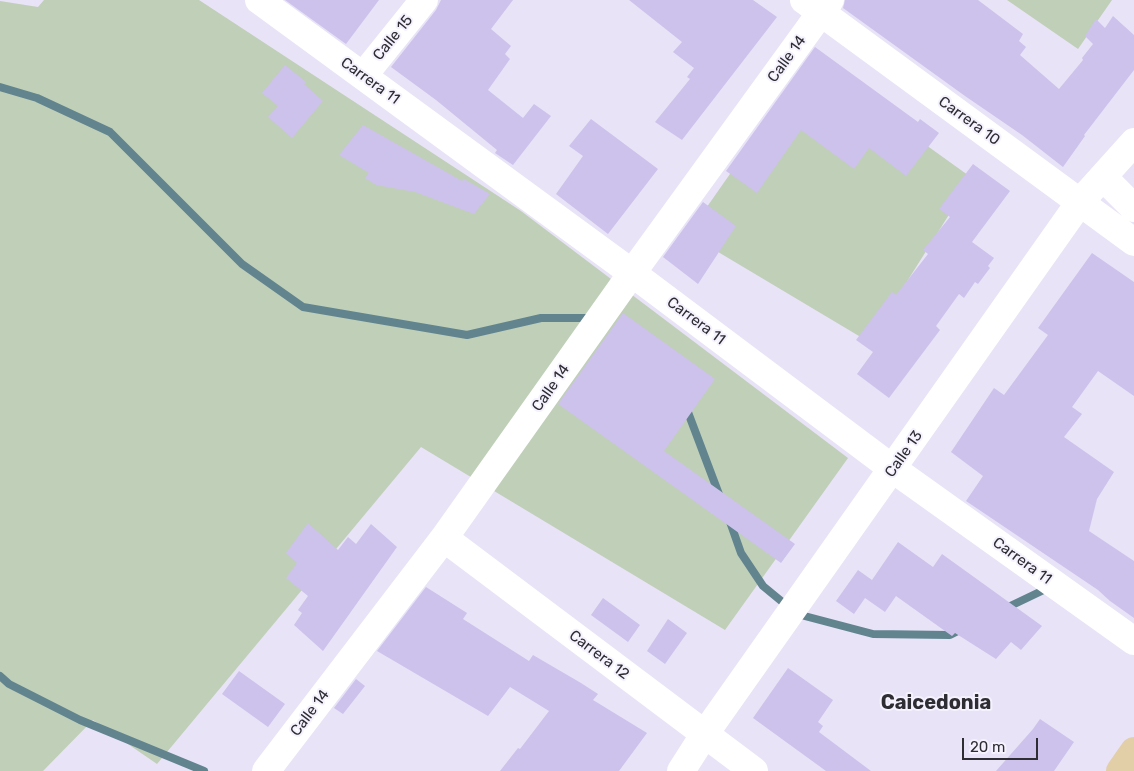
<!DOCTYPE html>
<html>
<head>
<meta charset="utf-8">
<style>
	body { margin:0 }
	#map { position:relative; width:1134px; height:771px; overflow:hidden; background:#e8e3f7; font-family:Rubik,sans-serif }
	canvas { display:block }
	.scale { position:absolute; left:962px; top:738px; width:76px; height:22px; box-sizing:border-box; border:2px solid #2f2d34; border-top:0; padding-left:6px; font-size:15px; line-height:18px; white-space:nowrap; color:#2f2d34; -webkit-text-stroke:4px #f5f2fe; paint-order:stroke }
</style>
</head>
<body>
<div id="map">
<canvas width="1134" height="771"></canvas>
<div class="scale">20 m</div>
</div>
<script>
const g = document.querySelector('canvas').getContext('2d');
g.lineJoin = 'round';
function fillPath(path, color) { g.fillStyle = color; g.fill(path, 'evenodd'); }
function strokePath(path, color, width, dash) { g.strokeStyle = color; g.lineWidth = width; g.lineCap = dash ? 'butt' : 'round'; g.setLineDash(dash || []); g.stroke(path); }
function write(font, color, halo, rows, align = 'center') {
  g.font = font + ' Rubik,sans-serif'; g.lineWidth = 4; g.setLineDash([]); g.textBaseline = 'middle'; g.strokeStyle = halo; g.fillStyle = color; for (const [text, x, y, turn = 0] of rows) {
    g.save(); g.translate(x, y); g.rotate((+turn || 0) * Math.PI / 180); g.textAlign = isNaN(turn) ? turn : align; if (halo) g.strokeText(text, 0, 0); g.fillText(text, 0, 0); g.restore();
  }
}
const green = new Path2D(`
	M 44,0 L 199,0 L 521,211 L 848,458 L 725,630 L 421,447 L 157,764 L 93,720 L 43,771 L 0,771 L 0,1 L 38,7 Z
	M 1007,0 L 1112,0 L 1078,49 Z
	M 809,61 L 972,178 L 869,342 L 688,234 Z`);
const stream = new Path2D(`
	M 0,87 L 37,98 L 110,132 L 242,264 L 303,307 L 467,335 L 541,318 L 592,318
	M 686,407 L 720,497
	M 729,519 L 741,553 L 763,586 L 797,614 L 873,634 L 950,635 L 958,631
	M 1004,609 L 1050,587
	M 0,676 L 9,684 L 80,720 L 204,771`);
const building = new Path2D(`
	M 285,0 L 379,0 L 346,44 Z
	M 441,0 L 513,0 L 491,29 L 511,46 L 505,54 L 510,59 L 488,90 L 523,118 L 534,104 L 551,116 L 513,165 L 495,153 L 497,150 L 436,100 L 391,67 L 436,10 Z
	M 629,0 L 753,0 L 777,17 L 682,140 L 655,122 L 690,79 L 687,77 L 694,68 L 673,52 L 682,42 Z
	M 845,0 L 978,0 L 1023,34 L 1019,41 L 1026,47 L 1020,55 L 1059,89 L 1083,60 L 1082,58 L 1093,44 L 1085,36 L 1096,19 L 1105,28 L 1113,16 L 1134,35 L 1134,70 L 1084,135 L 1085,136 L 1063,167 L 1022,135 L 965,96 L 843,8 Z
	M 815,47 L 918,122 L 920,119 L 939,133 L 906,176 L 869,148 L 854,169 L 801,130 L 757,193 L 726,171 Z
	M 285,65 L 306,82 L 304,84 L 323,101 L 292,138 L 268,117 L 278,106 L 262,93 Z
	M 591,119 L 658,169 L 608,234 L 556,194 L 583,156 L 569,146 Z
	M 363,125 L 462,181 L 464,179 L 490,194 L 474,214 L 415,192 L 376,185 L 365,178 L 369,173 L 339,155 Z
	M 973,164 L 1010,191 L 972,242 L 994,258 L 988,266 L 990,268 L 978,284 L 975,282 L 964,298 L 959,294 L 936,326 L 940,330 L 889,398 L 857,374 L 873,352 L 856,340 L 892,292 L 896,295 L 928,254 L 923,250 L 950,217 L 939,209 Z
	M 703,202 L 736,226 L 698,284 L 663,257 Z
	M 1092,253 L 1134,282 L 1134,396 L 1098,371 L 1072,407 L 1082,414 L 1064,437 L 1114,472 L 1097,499 L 1089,531 L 1134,561 L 1134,618 L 1110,601 L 1098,590 L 966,501 L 983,476 L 951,452 L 994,388 L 1004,395 L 1048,335 L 1038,328 Z
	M 623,313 L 715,379 L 664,451 L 795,544 L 781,563 L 558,404 Z
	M 308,523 L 338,550 L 348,537 L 356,544 L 371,524 L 397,547 L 323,651 L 294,625 L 302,613 L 298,610 L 308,596 L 286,578 L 297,563 L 286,553 Z
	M 898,542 L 933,567 L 942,554 L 1042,626 L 1021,650 L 1011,642 L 996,659 L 955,633 L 952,636 L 896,596 L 885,612 L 865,598 L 854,614 L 836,601 L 858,570 L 872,580 Z
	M 426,587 L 467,613 L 463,619 L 529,661 L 533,655 L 581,683 L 598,694 L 593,700 L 647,733 L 619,771 L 500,771 L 518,748 L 520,749 L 549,711 L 510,687 L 488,716 L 377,651 Z
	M 603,598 L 640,625 L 628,642 L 591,615 Z
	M 668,619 L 687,633 L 665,664 L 647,651 Z
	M 788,668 L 833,700 L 818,722 L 823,726 L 819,732 L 871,771 L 826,771 L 753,718 Z
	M 239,671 L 285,704 L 268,727 L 222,694 Z
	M 356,679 L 365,686 L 343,714 L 334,708 Z
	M 1040,719 L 1074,742 L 1054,771 L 996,771 L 1033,729 Z`);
const minor = new Path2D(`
	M 259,0 L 632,273 L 893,469 L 1134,641
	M 804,0 L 1134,242
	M 363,76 L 424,0
	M 1103,177 L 1134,208
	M 444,538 L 754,771
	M 266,771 L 444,538 L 632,273 L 830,0
	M 681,771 L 704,735 L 1080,202 L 1134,142`);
const major = new Path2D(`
	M 1120,771 L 1134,751`);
const streetNames = [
	["Calle 15",393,38,-51],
	["Calle 14",787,59,-54],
	["Carrera 11",370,81,36],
	["Carrera 10",969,121,36],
	["Carrera 11",696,321,37],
	["Calle 14",551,388,-55],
	["Calle 13",904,454,-55],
	["Carrera 11",1022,561,36],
	["Carrera 12",599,655,37],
	["Calle 14",310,713,-53]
];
const districtNames = [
	["Caicedonia",936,703]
];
fillPath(green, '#c0cfb8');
strokePath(stream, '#61848f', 8);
fillPath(building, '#cdc2eb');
strokePath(minor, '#fff', 28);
strokePath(major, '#e2cfa7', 28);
write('15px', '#2f2d34', '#f5f2fe', streetNames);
write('bold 20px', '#2f2d34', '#f5f2fe', districtNames);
</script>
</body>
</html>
